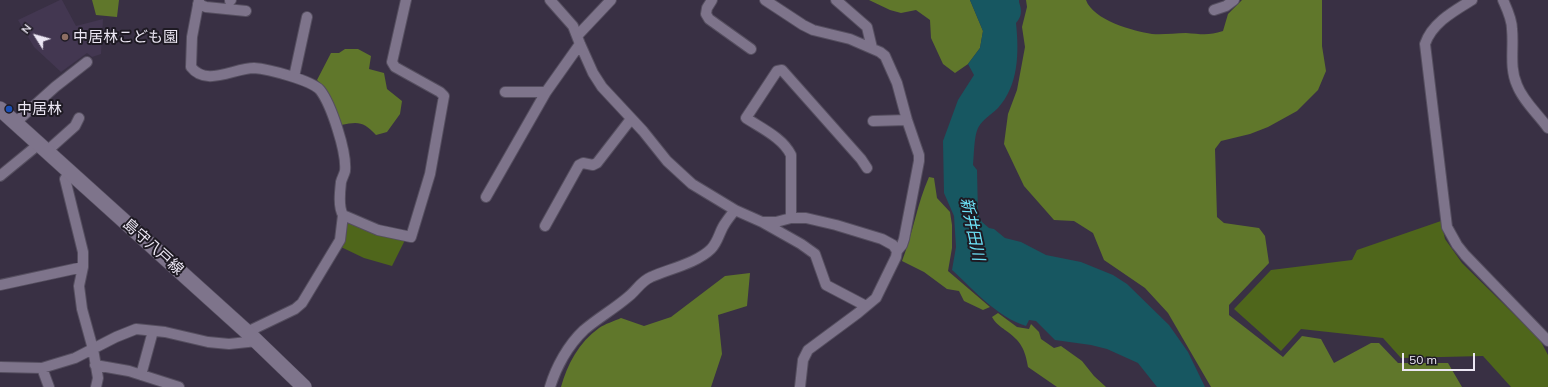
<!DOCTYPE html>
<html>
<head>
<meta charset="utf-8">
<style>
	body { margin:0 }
	#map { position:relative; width:1548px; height:387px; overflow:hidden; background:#393044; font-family:Mulish,sans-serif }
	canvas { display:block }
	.north { position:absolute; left:16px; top:16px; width:40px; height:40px; -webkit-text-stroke:3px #1e1a23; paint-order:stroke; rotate:307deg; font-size:11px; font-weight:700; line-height:16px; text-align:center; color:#ece7f4 }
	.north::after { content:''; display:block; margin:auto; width:14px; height:18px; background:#ece7f4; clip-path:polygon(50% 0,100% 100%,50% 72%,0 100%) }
	.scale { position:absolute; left:1402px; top:353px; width:73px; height:18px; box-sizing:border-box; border:2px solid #ece7f4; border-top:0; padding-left:5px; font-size:12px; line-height:14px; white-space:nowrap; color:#ece7f4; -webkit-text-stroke:3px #1e1a23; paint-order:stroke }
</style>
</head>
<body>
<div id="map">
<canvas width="1548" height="387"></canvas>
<div class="north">N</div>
<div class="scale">50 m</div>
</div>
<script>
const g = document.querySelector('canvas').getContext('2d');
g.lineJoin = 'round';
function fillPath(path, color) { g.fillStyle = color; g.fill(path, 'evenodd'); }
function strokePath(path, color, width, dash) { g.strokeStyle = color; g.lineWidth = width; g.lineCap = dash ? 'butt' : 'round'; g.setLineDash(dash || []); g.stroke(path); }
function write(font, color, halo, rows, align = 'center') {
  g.font = font + ' Mulish,"Noto Sans JP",sans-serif'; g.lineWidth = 4; g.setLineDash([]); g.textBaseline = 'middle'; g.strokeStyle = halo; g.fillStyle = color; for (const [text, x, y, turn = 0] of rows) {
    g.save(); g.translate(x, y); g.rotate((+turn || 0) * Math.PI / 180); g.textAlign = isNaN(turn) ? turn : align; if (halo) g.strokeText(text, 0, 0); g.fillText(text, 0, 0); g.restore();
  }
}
const built = new Path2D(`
	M 60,0 L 62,0 L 76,26 L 103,19 L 101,54 L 92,57 L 87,53 L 61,72 L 34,47 L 18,20 Z`);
const green = new Path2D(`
	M 347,220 L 403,238 L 404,242 L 392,266 L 364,258 L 341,247 L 346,236 Z
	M 1441,221 L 1445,239 L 1462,263 L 1540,340 L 1548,355 L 1548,387 L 1511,387 L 1483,356 L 1401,358 L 1383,338 L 1301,329 L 1281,351 L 1234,309 L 1271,270 L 1352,260 L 1357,250 Z`);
const forest = new Path2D(`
	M 92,0 L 119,0 L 117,17 L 96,15 Z
	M 869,0 L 970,0 L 983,31 L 980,48 L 968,64 L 955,73 L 943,64 L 931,38 L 930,20 L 916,10 L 901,13 L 890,10 Z
	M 1026,0 L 1086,0 C 1093,20 1133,31 1152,34 C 1163,35 1175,33 1186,33 C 1201,34 1208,36 1223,31 L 1228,14 L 1242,0 L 1322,0 L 1322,46 L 1326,71 L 1318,90 L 1297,111 L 1268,127 L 1250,134 L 1221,141 L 1215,149 L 1217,217 L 1224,223 L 1259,228 L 1265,236 L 1269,263 L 1229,305 L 1229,315 L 1283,357 L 1302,336 L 1321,339 L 1334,363 L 1371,343 L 1379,343 L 1398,363 L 1448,363 L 1462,387 L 1211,387 L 1168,313 L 1145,288 L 1104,260 L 1093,233 L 1074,221 L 1054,220 L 1024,186 L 1004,144 L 1008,114 L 1017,90 L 1025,47 L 1022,27 L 1027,7 Z
	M 345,49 L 358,49 L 371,56 L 369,69 L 384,73 L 387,89 L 402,101 L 400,114 L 387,132 L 376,135 C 364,122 359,121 341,125 L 334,105 L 324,87 L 317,80 L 331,53 L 339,53 Z
	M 929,177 L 934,178 L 937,198 L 950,212 L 952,225 L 952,248 L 948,271 L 990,307 L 983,310 L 964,301 L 959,291 L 947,289 L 924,272 L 902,261 C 913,233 917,204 929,177 Z
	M 750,273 L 747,306 L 718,315 L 722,354 L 711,387 L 561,387 C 567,365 579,342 599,328 C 605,324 614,321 621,318 L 644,326 L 671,317 L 725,276 Z
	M 998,313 L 1017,327 L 1029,329 L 1031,324 L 1039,332 L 1041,339 L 1054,348 L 1061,346 L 1082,361 L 1094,376 L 1106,387 L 1057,387 L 1028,367 C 1025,349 1021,341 1005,330 C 1000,326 995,323 992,317 Z`);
const water = new Path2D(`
	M 970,0 L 1019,0 L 1019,2 C 1022,11 1022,16 1016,23 C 1019,52 1019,85 998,108 C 991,115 983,119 978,128 C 974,136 974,155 973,165 L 977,170 L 978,214 L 982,222 L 989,228 L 994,229 L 1005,238 L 1021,242 L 1046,255 L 1081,262 L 1113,275 L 1127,284 L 1169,325 L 1188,352 L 1205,387 L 1157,387 L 1138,363 L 1107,349 L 1091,345 L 1055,340 L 1036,321 L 1029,320 L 1026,326 C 997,317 974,290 952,270 L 956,247 L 954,216 L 944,193 L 943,141 L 958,100 L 974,75 L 968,64 L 980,48 L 983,31 Z`);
const street = new Path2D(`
	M 199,0 L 192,37 L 191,67 C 206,87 234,68 254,68 C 268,69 311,80 320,90 C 331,104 347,152 345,171 C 344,175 342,178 341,182 C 340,191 338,207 343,215 L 340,240 L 302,303 L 295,309 L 247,332
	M 550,0 L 573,26 L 580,44 L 593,73 L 602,87 L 643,131 L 667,161 L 692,184 L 735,210 L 762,222 L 776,222 L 791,218 L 806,218 L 836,225 L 882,239 L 893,245 L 897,251 L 896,257 L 876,298 L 858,313 L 808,350 L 803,360 L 800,387
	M 712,0 L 707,8 L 706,14 L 709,19 L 751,49
	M 765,0 L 803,25 L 813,30 L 850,39 L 880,52 L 885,56 L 897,83 L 907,120 L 919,155 L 919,161 L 904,239 L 902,245 L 897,251
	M 836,0 L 867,27 L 872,48
	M 1472,0 C 1454,11 1432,23 1425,44 L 1447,227 L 1457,245 L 1465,255 L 1548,341
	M 1503,0 C 1507,9 1512,19 1512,29 C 1514,48 1509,67 1517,85 C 1523,101 1538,114 1548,128
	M 230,1 L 231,0
	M 198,4 L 206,7 L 246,11
	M 1214,10 L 1226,6 L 1234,0
	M 577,36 L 611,0
	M 294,77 L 307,17
	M 505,92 L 546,92
	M 873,121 L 907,120
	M 15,123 L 55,87 L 87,62
	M 47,151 L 75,126 L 79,118
	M 71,172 L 65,179 L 83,252 L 83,267 L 79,286 L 82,309 L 93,349 L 98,378 L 96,387
	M 0,176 L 39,144
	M 486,197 L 546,92 L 580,44
	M 343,215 L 378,230 L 411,237 L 430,174 L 444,96 L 440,92 L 395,67 L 392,62 L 406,0
	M 791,218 L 791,155 C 783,138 761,128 746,118 L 777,71 L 782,70 L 861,159 L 867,168
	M 762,222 L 801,244 L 815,254 L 826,285 L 866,306
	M 545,226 L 579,165 L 583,163 L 593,165 L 597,163 L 631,119
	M 0,285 L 83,267
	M 95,365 L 129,371 L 179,387
	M 0,367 L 42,368 L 75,358 L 116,337 L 136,329 L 165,332 L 208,342 L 229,344 L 257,341
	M 42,368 L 49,387
	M 141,375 L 153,331
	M 550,387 C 556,367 568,345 584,330 C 598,318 614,309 628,297 C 636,291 641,281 651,277 C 669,269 697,263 711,249 C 718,242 719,233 724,225 C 727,220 731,215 735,210`);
const secondary = new Path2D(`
	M 0,109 L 247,332 L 304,387`);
const markers = [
	[65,37,4,"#8d6e63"],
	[9,109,4,"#1a4fb4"]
];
const poiNames = [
	["中居林こども園",73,37],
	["中居林",17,109]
];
const streetNames = [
	["島守八戸線",153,247,42]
];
const waterNames = [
	["新井田川",972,229,78]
];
fillPath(built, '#433751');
fillPath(green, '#4f661b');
fillPath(forest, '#60772b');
fillPath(water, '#175761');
strokePath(street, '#554e5f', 12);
strokePath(secondary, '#554e5f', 16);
strokePath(street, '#7e748b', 10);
strokePath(secondary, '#7e748b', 15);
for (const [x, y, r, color] of markers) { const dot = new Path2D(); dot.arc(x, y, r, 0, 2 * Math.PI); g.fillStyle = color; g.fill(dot); strokePath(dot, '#1e1a23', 1.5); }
write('15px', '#ece7f4', '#1e1a23', poiNames, 'left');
write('15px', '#ece7f4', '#1e1a23', streetNames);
write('italic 16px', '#6de2f7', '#1e1a23', waterNames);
</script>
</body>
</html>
